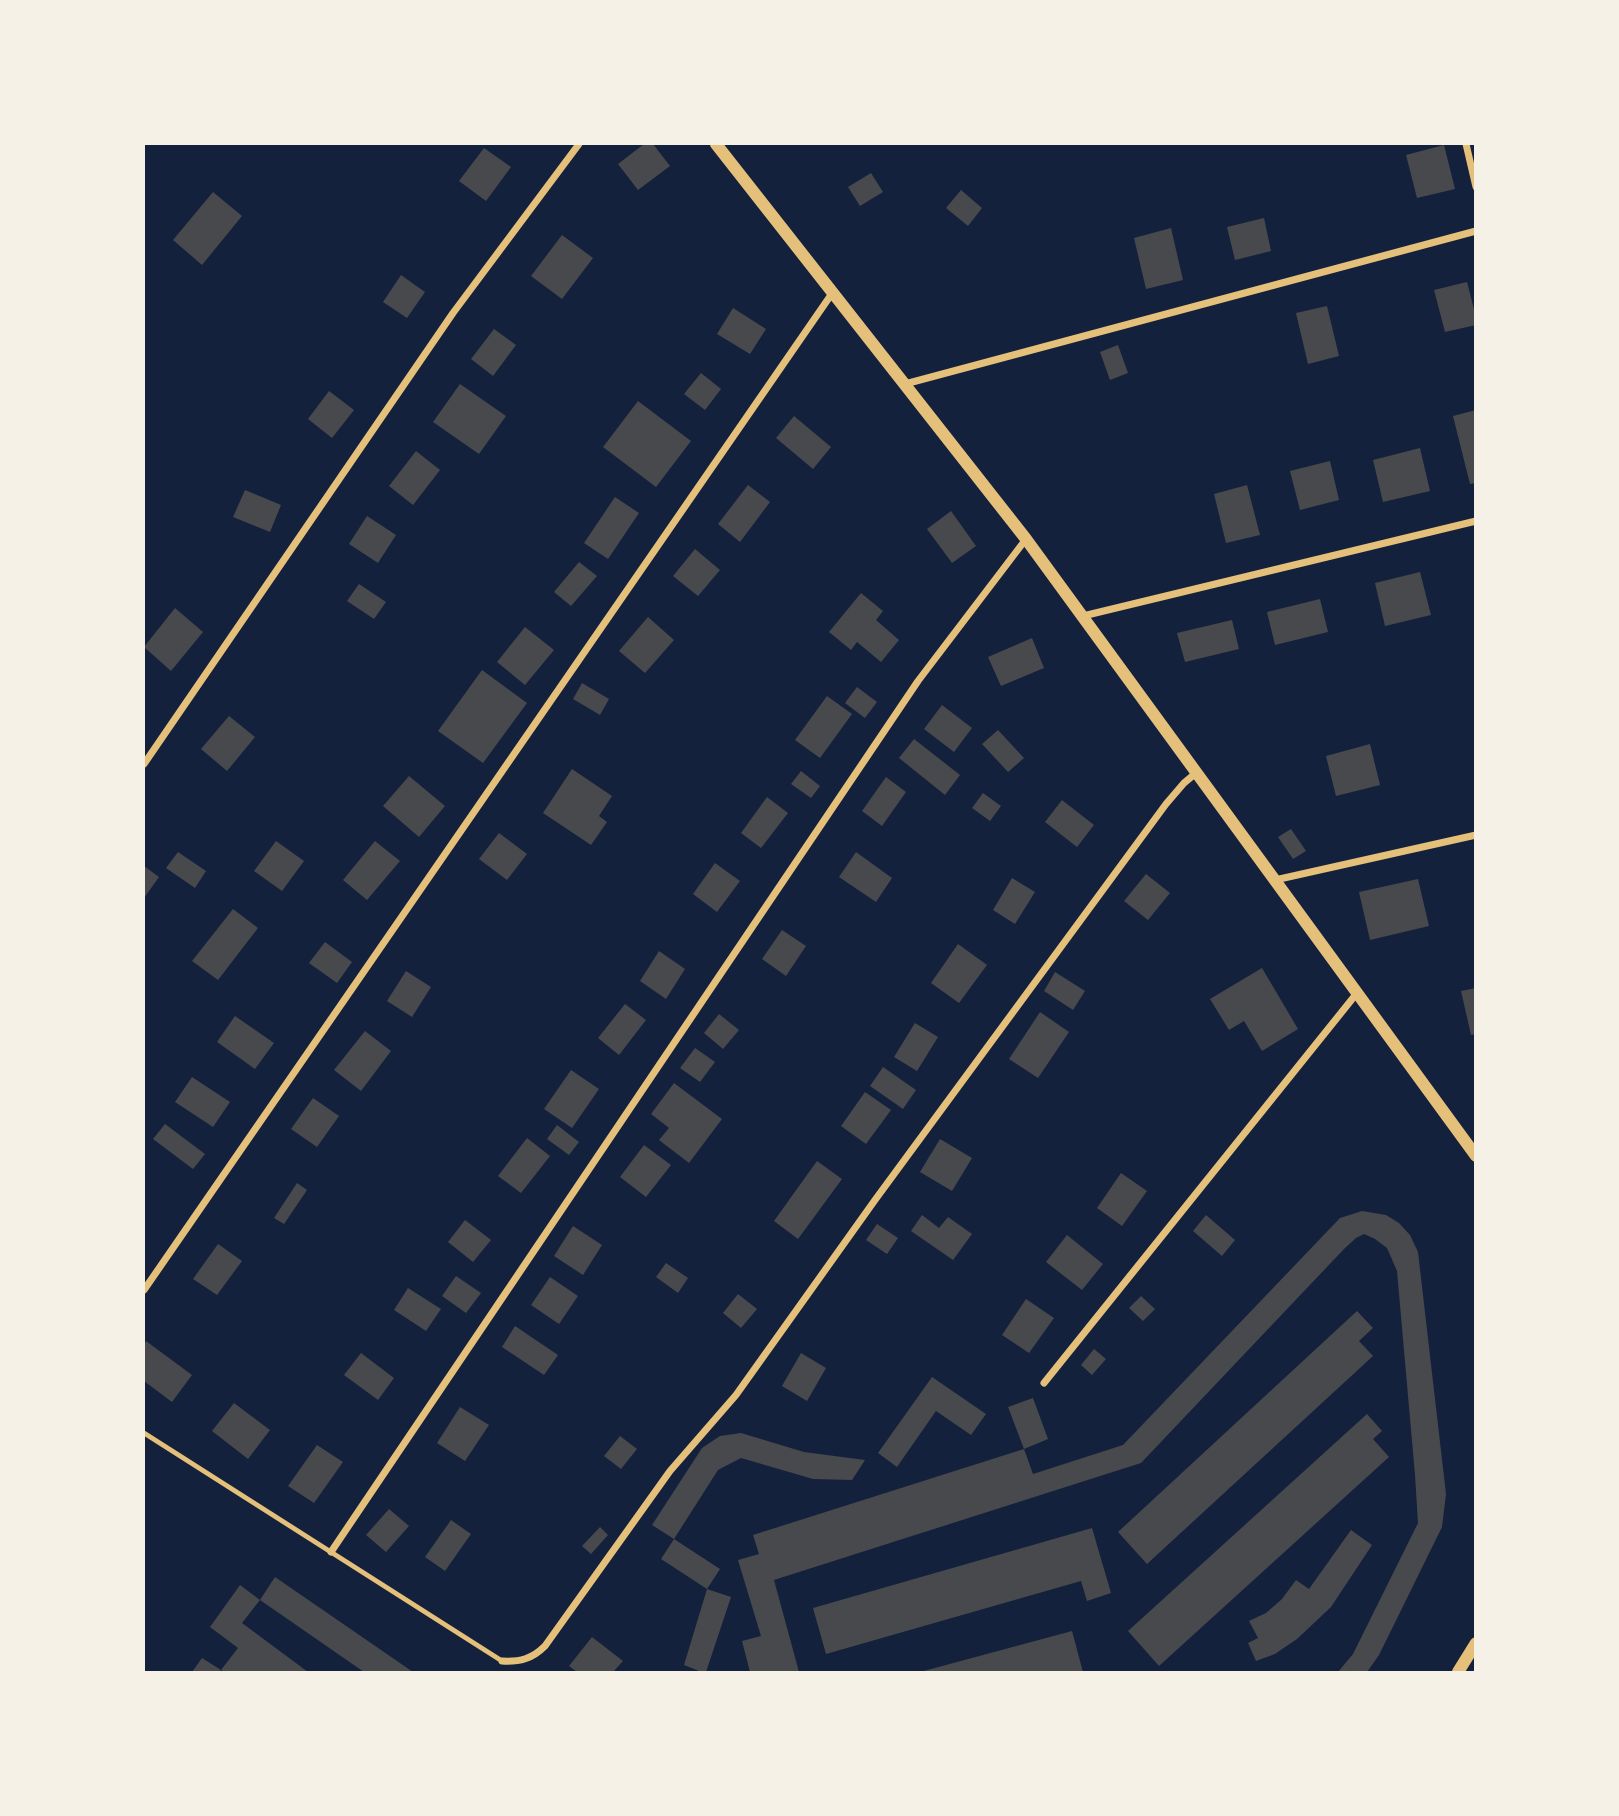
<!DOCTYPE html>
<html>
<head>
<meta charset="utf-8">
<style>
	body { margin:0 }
	#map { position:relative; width:1619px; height:1816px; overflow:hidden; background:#14213d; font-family:"Golos Text",sans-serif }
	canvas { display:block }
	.frame { position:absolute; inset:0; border:145px solid #f6f1e7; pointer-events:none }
</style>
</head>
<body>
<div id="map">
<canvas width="1619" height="1816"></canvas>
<div class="frame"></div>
</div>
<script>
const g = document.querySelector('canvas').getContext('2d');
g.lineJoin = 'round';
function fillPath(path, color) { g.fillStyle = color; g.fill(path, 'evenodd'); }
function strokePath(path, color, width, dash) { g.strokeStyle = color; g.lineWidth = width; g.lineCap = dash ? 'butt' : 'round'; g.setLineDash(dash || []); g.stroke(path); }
const building = new Path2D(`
	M 644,144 L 653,144 L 670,166 L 638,190 L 618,164 Z
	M 1444,145 L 1455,189 L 1417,198 L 1406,155 Z
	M 484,148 L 511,167 L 486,201 L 459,181 Z
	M 871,173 L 883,192 L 860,206 L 848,187 Z
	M 961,190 L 982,208 L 968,226 L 946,208 Z
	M 213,192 L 242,216 L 202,265 L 173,240 Z
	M 1264,218 L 1271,251 L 1235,260 L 1227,227 Z
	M 1171,228 L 1183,280 L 1146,289 L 1134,238 Z
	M 562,235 L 593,258 L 562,299 L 531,276 Z
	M 401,275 L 425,292 L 407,318 L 383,302 Z
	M 1467,282 L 1476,317 L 1476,325 L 1445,332 L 1434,290 Z
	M 1327,306 L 1339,356 L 1308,364 L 1296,313 Z
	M 733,308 L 766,329 L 750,354 L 717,334 Z
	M 494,329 L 516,345 L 493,376 L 471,359 Z
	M 1118,345 L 1128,373 L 1110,380 L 1100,352 Z
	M 701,373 L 721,389 L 705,410 L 684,394 Z
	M 460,384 L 506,416 L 479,454 L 433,422 Z
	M 329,391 L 354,410 L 332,438 L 308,419 Z
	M 638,401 L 691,441 L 656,487 L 603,447 Z
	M 1476,410 L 1476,483 L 1470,484 L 1453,416 Z
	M 794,416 L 831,447 L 813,469 L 776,438 Z
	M 1420,448 L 1430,491 L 1383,502 L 1373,460 Z
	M 416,451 L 440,470 L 413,505 L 389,486 Z
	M 1330,461 L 1339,500 L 1300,510 L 1290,471 Z
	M 748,485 L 770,502 L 740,542 L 718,524 Z
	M 1247,485 L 1260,535 L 1226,543 L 1214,494 Z
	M 245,490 L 281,505 L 270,532 L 233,517 Z
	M 615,497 L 639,513 L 608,559 L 584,543 Z
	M 951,511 L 976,546 L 952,563 L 927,529 Z
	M 367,516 L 396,535 L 378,563 L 349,544 Z
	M 695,549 L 720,570 L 698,596 L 673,576 Z
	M 579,562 L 597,576 L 571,606 L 554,592 Z
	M 1420,572 L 1431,615 L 1385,626 L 1375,583 Z
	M 359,584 L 386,602 L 374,619 L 347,601 Z
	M 861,593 L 883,611 L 876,620 L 899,640 L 881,662 L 857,642 L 851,650 L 829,632 Z
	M 1320,599 L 1328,632 L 1275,645 L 1267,612 Z
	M 175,608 L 203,632 L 171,671 L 144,647 Z
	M 648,617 L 674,640 L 645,673 L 619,651 Z
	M 1232,620 L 1239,649 L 1185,662 L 1177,633 Z
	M 525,627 L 554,650 L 525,685 L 497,662 Z
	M 1032,638 L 1044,668 L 1001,686 L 988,657 Z
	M 482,670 L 527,703 L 483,763 L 438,731 Z
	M 582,683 L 609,699 L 600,715 L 573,699 Z
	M 857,687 L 877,702 L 865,718 L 845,703 Z
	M 827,696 L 852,714 L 820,758 L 795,740 Z
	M 942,705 L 972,728 L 954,752 L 924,729 Z
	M 229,716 L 255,737 L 227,771 L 201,749 Z
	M 998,730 L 1024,758 L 1008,772 L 982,744 Z
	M 914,739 L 960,775 L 945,795 L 899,758 Z
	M 1370,744 L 1380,785 L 1336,796 L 1326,756 Z
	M 572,769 L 612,796 L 599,816 L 607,822 L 591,845 L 543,813 Z
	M 801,771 L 820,786 L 811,798 L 791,784 Z
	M 409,776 L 445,806 L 419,837 L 383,806 Z
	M 886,777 L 906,792 L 882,826 L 862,811 Z
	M 983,793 L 1001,806 L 990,821 L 972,808 Z
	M 767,797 L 788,813 L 761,848 L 741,833 Z
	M 1062,800 L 1094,825 L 1077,847 L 1045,822 Z
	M 1291,829 L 1306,851 L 1293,859 L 1278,837 Z
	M 499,833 L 527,854 L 507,880 L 479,859 Z
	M 276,841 L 304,861 L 282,891 L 254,871 Z
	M 375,841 L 400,861 L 367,900 L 343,880 Z
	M 178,852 L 206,871 L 195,888 L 166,868 Z
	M 856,852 L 892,878 L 876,902 L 839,877 Z
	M 715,863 L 740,881 L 717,912 L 693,894 Z
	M 144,866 L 159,877 L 144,898 Z
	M 1146,874 L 1170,893 L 1148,920 L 1124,901 Z
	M 1012,878 L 1035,892 L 1015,924 L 993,910 Z
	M 1418,879 L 1429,926 L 1370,940 L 1359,892 Z
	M 233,909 L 258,928 L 218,980 L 192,961 Z
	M 782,930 L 806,946 L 786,976 L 762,959 Z
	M 325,942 L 352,962 L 337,983 L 309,963 Z
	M 958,944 L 987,965 L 959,1003 L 931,983 Z
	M 659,951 L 685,969 L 666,999 L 640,981 Z
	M 1262,968 L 1298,1029 L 1262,1051 L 1244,1021 L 1229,1030 L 1210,999 Z
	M 406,971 L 431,987 L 412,1017 L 387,1001 Z
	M 1055,972 L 1085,991 L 1073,1010 L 1044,991 Z
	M 1476,988 L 1476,1034 L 1471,1035 L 1461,991 Z
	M 625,1004 L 646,1020 L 619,1055 L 598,1038 Z
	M 1040,1012 L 1069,1032 L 1038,1078 L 1009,1059 Z
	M 719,1014 L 739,1030 L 723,1049 L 704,1033 Z
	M 235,1016 L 274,1043 L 255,1069 L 217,1042 Z
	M 915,1023 L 938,1037 L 917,1071 L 894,1057 Z
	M 365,1031 L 391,1051 L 361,1091 L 334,1070 Z
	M 695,1048 L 715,1062 L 700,1082 L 680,1068 Z
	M 883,1067 L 916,1090 L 903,1109 L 870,1086 Z
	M 571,1070 L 599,1089 L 572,1128 L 544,1109 Z
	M 192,1077 L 230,1102 L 213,1127 L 175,1102 Z
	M 674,1083 L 722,1119 L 689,1163 L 659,1140 L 669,1128 L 651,1114 Z
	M 865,1092 L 891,1110 L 866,1144 L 841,1126 Z
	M 313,1098 L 339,1116 L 317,1147 L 291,1129 Z
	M 165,1124 L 205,1154 L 193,1169 L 153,1139 Z
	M 557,1125 L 579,1142 L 569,1155 L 547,1139 Z
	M 527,1138 L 550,1156 L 521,1193 L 498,1176 Z
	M 940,1139 L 972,1158 L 952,1191 L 920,1172 Z
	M 644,1145 L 671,1165 L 646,1197 L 620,1177 Z
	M 817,1161 L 842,1179 L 798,1239 L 774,1221 Z
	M 1121,1173 L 1147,1191 L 1122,1226 L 1097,1208 Z
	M 297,1183 L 307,1190 L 284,1224 L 274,1218 Z
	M 1362,1211 L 1386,1215 L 1399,1223 L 1410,1235 L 1418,1252 L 1446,1494 L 1442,1527 L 1379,1655 L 1367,1672 L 1338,1672 L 1353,1654 L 1418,1523 L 1415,1475 L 1397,1271 L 1387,1248 L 1375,1239 L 1364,1234 L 1356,1238 L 1344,1249 L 1141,1463 L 774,1580 L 799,1672 L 750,1672 L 742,1641 L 761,1636 L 738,1560 L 759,1554 L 753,1535 L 1024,1449 L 1033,1474 L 1123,1445 L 1340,1218 Z
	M 922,1215 L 939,1228 L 948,1217 L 972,1234 L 953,1260 L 911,1231 Z
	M 1206,1215 L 1235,1240 L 1222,1256 L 1193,1231 Z
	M 465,1220 L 491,1240 L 473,1262 L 448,1242 Z
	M 877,1224 L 898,1238 L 887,1254 L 866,1240 Z
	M 573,1226 L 602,1245 L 583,1275 L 554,1256 Z
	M 1067,1235 L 1103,1264 L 1082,1290 L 1046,1262 Z
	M 218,1244 L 242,1261 L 217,1295 L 193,1279 Z
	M 666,1263 L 688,1278 L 678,1293 L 656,1277 Z
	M 456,1276 L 481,1293 L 466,1313 L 442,1296 Z
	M 550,1277 L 578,1296 L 559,1324 L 531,1305 Z
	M 408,1288 L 441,1309 L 426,1331 L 394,1310 Z
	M 738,1294 L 757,1309 L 741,1328 L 723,1313 Z
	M 1141,1296 L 1155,1309 L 1143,1321 L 1129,1308 Z
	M 1026,1299 L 1054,1318 L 1029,1353 L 1002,1335 Z
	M 1357,1311 L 1373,1328 L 1359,1341 L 1373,1356 L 1147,1564 L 1118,1532 Z
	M 515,1326 L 558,1355 L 544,1375 L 502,1347 Z
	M 146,1341 L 192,1375 L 172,1402 L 144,1381 L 144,1345 Z
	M 1094,1349 L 1106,1359 L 1092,1375 L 1081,1365 Z
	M 361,1353 L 394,1378 L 378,1400 L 344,1375 Z
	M 801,1353 L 826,1368 L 807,1401 L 782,1386 Z
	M 932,1377 L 986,1414 L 971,1435 L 936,1411 L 897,1467 L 878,1453 Z
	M 1033,1398 L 1048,1439 L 1024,1449 L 1008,1407 Z
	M 234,1403 L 270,1430 L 248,1459 L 212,1431 Z
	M 460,1407 L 489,1425 L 465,1461 L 437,1443 Z
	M 1367,1414 L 1382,1431 L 1373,1439 L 1389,1457 L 1159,1666 L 1128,1631 Z
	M 741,1433 L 804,1452 L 865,1460 L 852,1480 L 813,1479 L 741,1458 L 718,1470 L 674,1539 L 652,1525 L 702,1448 L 720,1436 Z
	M 620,1436 L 637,1449 L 621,1469 L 604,1456 Z
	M 317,1445 L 343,1462 L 314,1503 L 288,1486 Z
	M 389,1509 L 409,1526 L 386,1552 L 366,1535 Z
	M 451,1520 L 471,1534 L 445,1571 L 425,1557 Z
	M 600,1527 L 608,1535 L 591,1554 L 582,1546 Z
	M 1092,1528 L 1111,1593 L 1087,1601 L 1081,1581 L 826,1654 L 813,1608 Z
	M 1351,1530 L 1372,1545 L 1331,1607 L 1297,1639 L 1275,1654 L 1256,1661 L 1248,1643 L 1258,1638 L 1249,1621 L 1266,1613 L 1282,1599 L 1296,1580 L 1309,1589 Z
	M 674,1539 L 720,1569 L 707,1589 L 661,1559 Z
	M 275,1577 L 413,1672 L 364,1672 L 260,1600 Z
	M 240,1585 L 260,1600 L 242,1623 L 308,1672 L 225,1672 L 221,1670 L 238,1648 L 210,1627 Z
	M 707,1589 L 731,1597 L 706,1672 L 698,1672 L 699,1671 L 684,1665 Z
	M 1072,1631 L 1083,1672 L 920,1672 Z
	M 592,1637 L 623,1661 L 613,1672 L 577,1672 L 569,1666 Z
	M 202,1658 L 221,1670 L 219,1672 L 192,1672 Z`);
const service = new Path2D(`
	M 144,1433 L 502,1661`);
const minor = new Path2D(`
	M 1466,144 L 1476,187
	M 905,384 L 1476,231
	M 1083,616 L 1476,521
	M 144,764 L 453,313 L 579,144
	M 1275,880 L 1476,835
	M 144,1290 L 833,292
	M 1044,1383 L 1357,993
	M 331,1552 L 918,681 L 1026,539
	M 502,1661 C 520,1662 532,1659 545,1646 L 670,1471 L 736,1395 L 875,1200 L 1166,804 L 1184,783 L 1196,773`);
const tertiary = new Path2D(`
	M 716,144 L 1026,539 L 1476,1156
	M 1458,1672 L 1476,1643`);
fillPath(building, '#48494c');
strokePath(service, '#e5c07b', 5);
strokePath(minor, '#e5c07b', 7);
strokePath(tertiary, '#e5c07b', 12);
</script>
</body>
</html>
